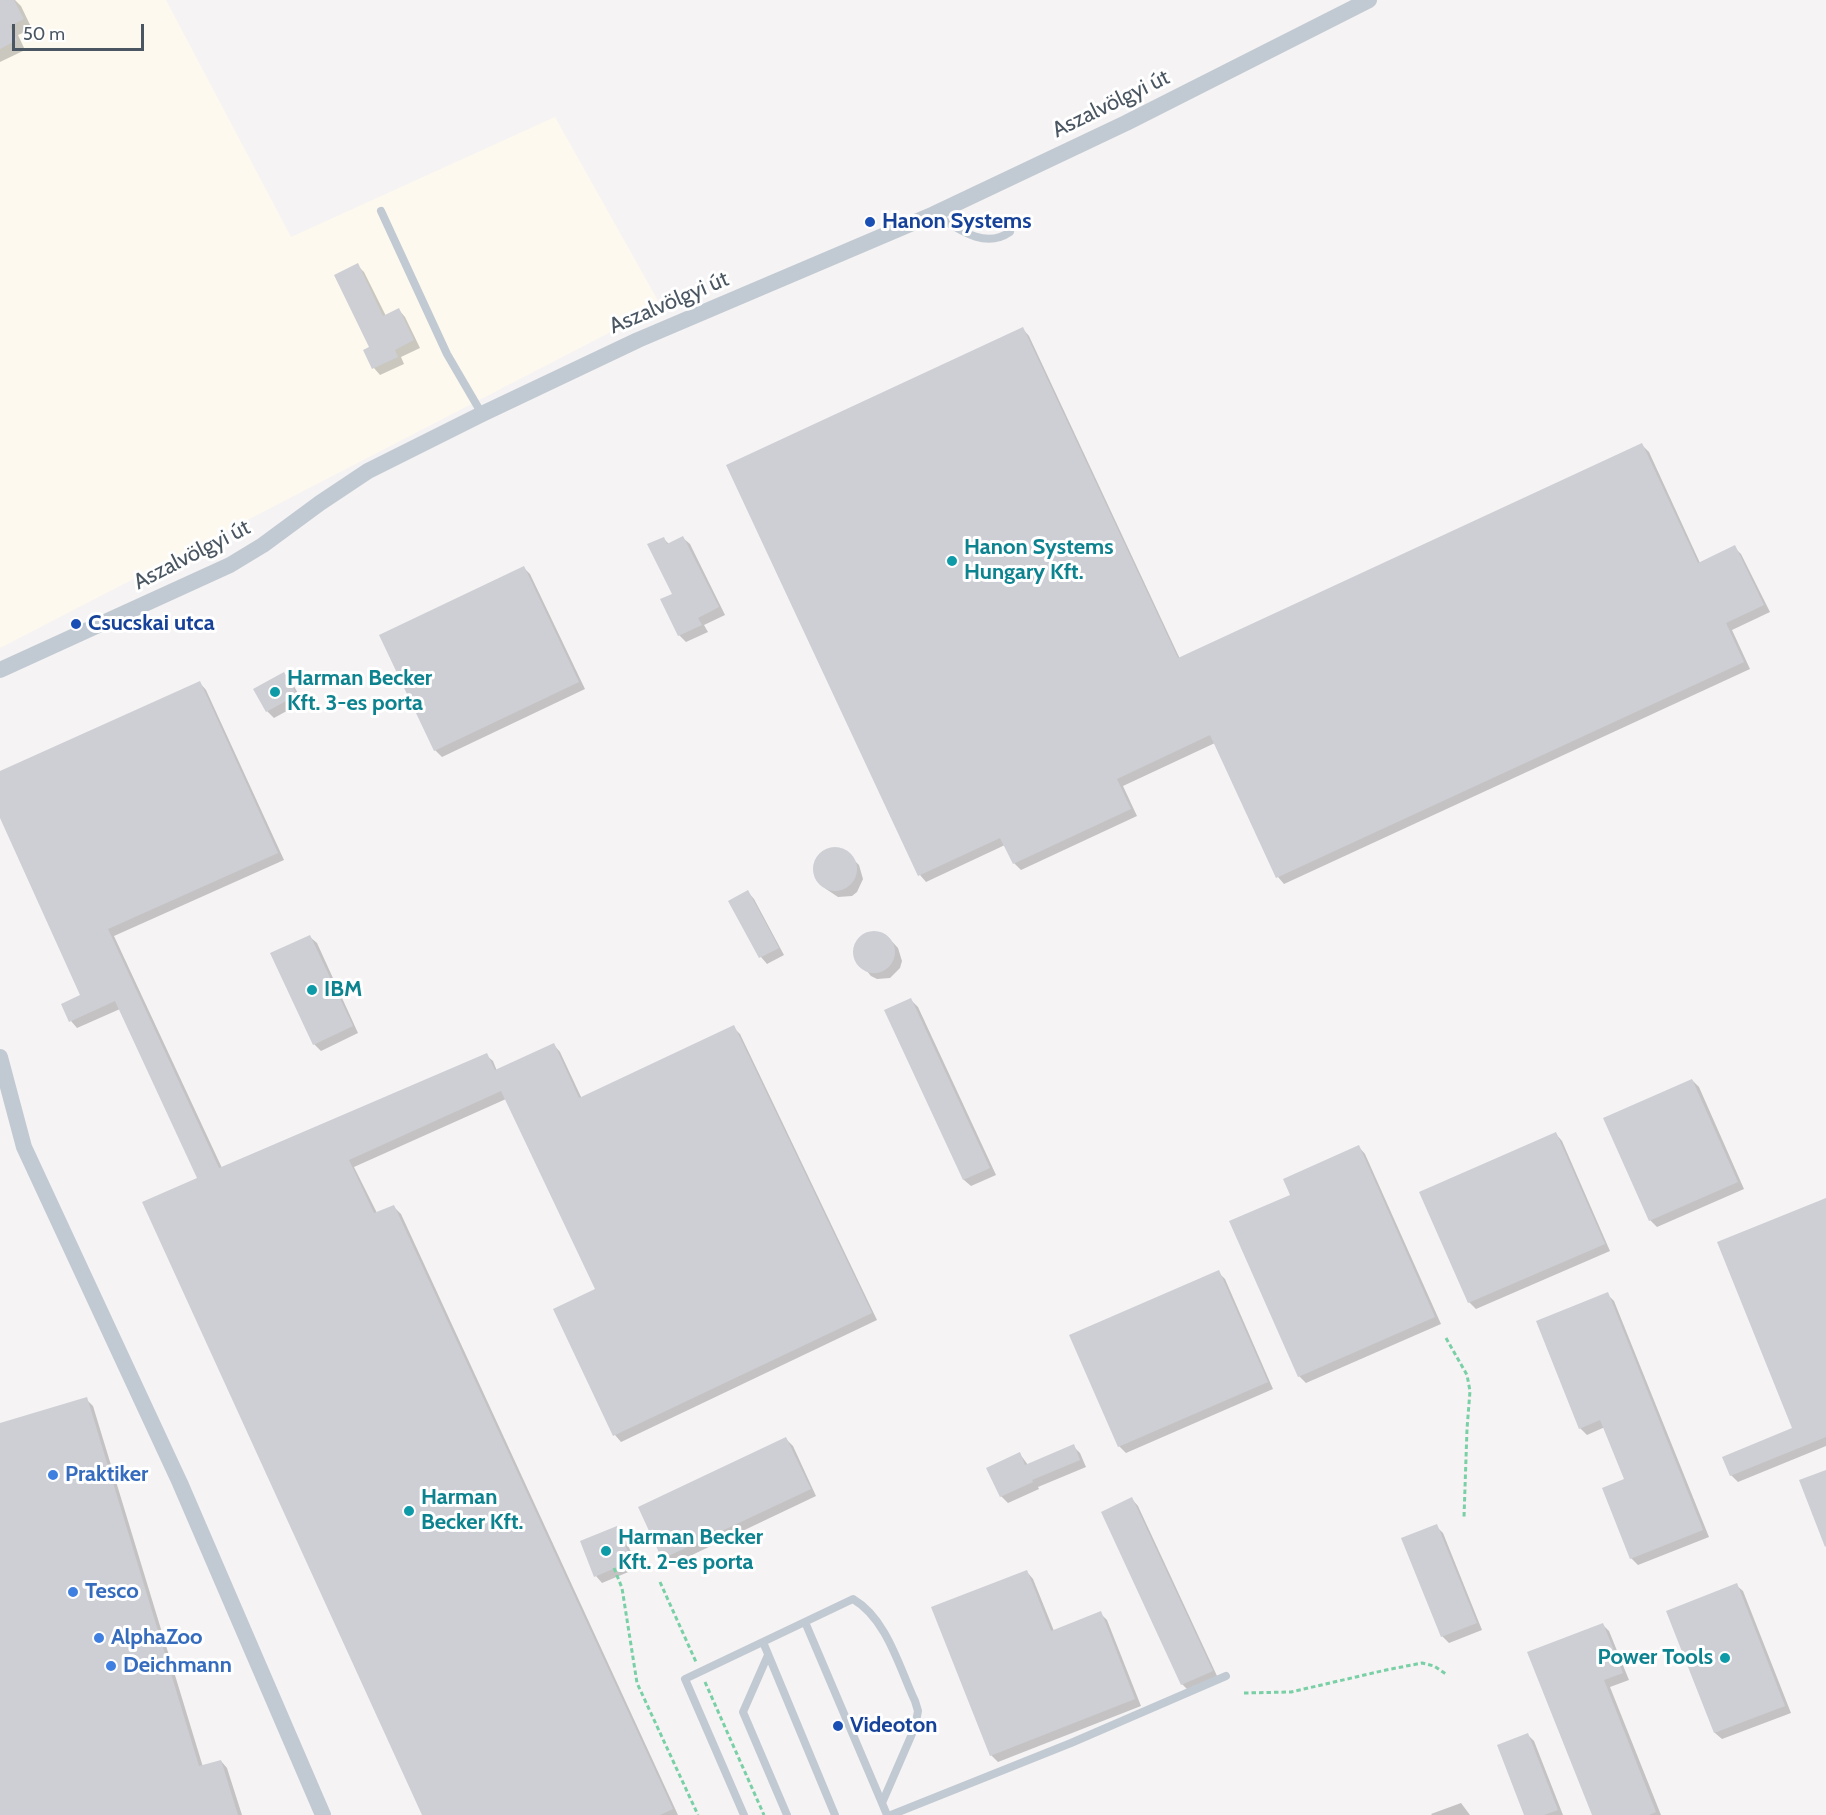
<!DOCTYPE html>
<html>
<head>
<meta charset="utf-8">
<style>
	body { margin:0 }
	#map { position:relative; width:1826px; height:1815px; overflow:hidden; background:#f5f3f3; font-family:Cabin,sans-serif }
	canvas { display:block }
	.scale { position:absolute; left:12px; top:24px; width:132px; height:27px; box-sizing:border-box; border:3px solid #4a5661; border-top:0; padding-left:8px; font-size:18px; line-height:21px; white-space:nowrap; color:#4a5661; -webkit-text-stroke:4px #fff; paint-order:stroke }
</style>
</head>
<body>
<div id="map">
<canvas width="1826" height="1815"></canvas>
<div class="scale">50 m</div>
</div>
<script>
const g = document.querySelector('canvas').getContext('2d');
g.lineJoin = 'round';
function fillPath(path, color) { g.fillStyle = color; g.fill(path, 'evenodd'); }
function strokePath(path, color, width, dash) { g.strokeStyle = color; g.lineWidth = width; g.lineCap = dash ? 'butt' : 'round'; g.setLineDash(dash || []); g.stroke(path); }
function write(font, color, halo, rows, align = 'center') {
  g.font = font + ' Cabin,sans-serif'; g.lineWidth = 6; g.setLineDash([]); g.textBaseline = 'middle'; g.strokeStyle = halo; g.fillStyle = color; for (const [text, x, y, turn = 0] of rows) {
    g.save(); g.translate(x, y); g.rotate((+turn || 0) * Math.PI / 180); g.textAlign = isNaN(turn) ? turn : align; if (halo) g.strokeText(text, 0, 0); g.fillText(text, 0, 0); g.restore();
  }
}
const commercial = new Path2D(`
	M 0,0 L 166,0 L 291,237 L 555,117 L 661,306 L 0,648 Z`);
const shadow = new Path2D(`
	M 0,0 L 15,0 L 21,6 L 32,29 L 18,35 L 25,50 L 0,62 Z
	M 357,265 L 364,272 L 386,316 L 399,310 L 405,317 L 420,348 L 401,357 L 404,364 L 380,375 L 374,368 Z
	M 1023,329 L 1029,336 L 1180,659 L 1642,445 L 1649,452 L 1700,563 L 1734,547 L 1741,554 L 1770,612 L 1732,630 L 1750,669 L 1284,884 L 1278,877 L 1215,743 L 1123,786 L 1137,816 L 1021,870 L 1014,863 L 1005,845 L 926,882 L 920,875 Z
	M 663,538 L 669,544 L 683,538 L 690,544 L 725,615 L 704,625 L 708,632 L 686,642 L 679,635 L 662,600 L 674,594 Z
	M 524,568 L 530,574 L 585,689 L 442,757 L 435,750 Z
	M 284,674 L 291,681 L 303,702 L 274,718 L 267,711 Z
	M 200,683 L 206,690 L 284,860 L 114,936 L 222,1168 L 486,1055 L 493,1061 L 497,1071 L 554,1045 L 560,1052 L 582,1099 L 733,1027 L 740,1034 L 877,1320 L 621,1442 L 615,1435 L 597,1290 L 506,1099 L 354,1167 L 377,1213 L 394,1207 L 401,1214 L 678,1815 L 424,1815 L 199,1179 L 120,1009 L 77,1028 L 71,1021 L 82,996 L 0,815 L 0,773 Z
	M 840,850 L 847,853 L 859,865 L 863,879 L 857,892 L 852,896 L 838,897 L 826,889 L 819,882 L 815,868 L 817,861 L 826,851 Z
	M 748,892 L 754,899 L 784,955 L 767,964 L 761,957 L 730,902 Z
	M 879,932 L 886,935 L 898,948 L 902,961 L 900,968 L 890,978 L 877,979 L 871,976 L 855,957 L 856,943 L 865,934 Z
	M 310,937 L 317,943 L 358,1033 L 321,1051 L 314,1044 Z
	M 911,1000 L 918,1007 L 996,1175 L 971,1186 L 964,1180 L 886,1011 Z
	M 1692,1080 L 1699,1087 L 1744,1189 L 1657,1227 L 1650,1220 Z
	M 1556,1134 L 1562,1141 L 1610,1251 L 1476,1309 L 1469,1302 Z
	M 1359,1147 L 1365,1154 L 1441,1324 L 1306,1383 L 1299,1376 Z
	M 1826,1200 L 1826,1446 L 1738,1482 L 1731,1475 L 1794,1428 Z
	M 1218,1272 L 1225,1279 L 1273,1389 L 1126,1453 L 1119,1446 Z
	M 1607,1294 L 1614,1301 L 1709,1537 L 1638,1565 L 1631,1558 L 1626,1480 L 1605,1427 L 1587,1435 L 1580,1428 Z
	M 86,1399 L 93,1406 L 203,1767 L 221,1761 L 227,1768 L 242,1815 L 0,1815 L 0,1425 Z
	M 786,1439 L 793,1446 L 816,1496 L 671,1565 L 664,1558 Z
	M 1073,1446 L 1080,1453 L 1086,1467 L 1038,1487 L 1039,1489 L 1008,1503 L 1001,1496 L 1020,1454 L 1028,1465 Z
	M 1132,1499 L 1138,1506 L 1218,1678 L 1189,1691 L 1182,1684 Z
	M 1436,1526 L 1443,1533 L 1482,1630 L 1449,1643 L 1442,1636 Z
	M 617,1528 L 623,1534 L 638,1568 L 602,1583 L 596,1576 Z
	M 1027,1572 L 1033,1579 L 1054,1631 L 1100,1613 L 1107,1620 L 1141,1706 L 998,1762 L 991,1755 Z
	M 1736,1585 L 1743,1591 L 1791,1713 L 1722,1739 L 1715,1733 L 1668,1612 Z
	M 1602,1624 L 1609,1631 L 1629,1680 L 1610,1687 L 1661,1815 L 1594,1815 Z
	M 1527,1734 L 1534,1741 L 1563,1815 L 1526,1815 Z
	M 1461,1803 L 1470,1815 L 1432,1815 L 1431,1814 Z`);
const building = new Path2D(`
	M 0,0 L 14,0 L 24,19 L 10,26 L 17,40 L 0,49 Z
	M 358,263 L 383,316 L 399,308 L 414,340 L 395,350 L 398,357 L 372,369 L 363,350 L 369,347 L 334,275 Z
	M 1023,327 L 1178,658 L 1642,443 L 1698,563 L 1735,545 L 1764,605 L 1726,623 L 1744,662 L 1276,878 L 1210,735 L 1117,779 L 1131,809 L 1013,864 L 1000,838 L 918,876 L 726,465 Z
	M 683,536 L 719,607 L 698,618 L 702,625 L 678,636 L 660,599 L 672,594 L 647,544 L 664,537 L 667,544 Z
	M 524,566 L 579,682 L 434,751 L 379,635 Z
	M 284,672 L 297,695 L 266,712 L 253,689 Z
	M 200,681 L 278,853 L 108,929 L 219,1168 L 487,1053 L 495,1070 L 554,1043 L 579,1098 L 734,1025 L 872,1313 L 613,1436 L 553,1309 L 595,1289 L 501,1091 L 349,1160 L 374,1213 L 394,1205 L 673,1809 L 660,1815 L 422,1815 L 142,1202 L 197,1178 L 115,1001 L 69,1022 L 61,1004 L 80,995 L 0,818 L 0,771 Z
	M813 869a22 22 0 1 1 44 0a22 22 0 1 1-44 0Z
	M 748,890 L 779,948 L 759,958 L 728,901 Z
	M853 952a21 21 0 1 1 42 0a21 21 0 1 1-42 0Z
	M 310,935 L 353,1026 L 313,1045 L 270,953 Z
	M 911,998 L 990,1168 L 963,1180 L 884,1010 Z
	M 1692,1079 L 1738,1182 L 1649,1221 L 1603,1118 Z
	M 1556,1132 L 1605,1244 L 1468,1303 L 1419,1192 Z
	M 1359,1145 L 1435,1317 L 1298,1377 L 1229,1221 L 1290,1195 L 1283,1179 Z
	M 1826,1198 L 1826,1437 L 1730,1476 L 1722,1457 L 1792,1428 L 1717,1242 Z
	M 1219,1270 L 1268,1382 L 1118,1447 L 1069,1335 Z
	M 1608,1292 L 1703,1530 L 1630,1559 L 1602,1488 L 1624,1479 L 1600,1420 L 1579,1429 L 1536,1321 Z
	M 87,1397 L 199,1766 L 221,1760 L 238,1815 L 0,1815 L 0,1423 Z
	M 786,1437 L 811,1489 L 662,1559 L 638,1507 Z
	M 1074,1444 L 1080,1460 L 1032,1480 L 1033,1482 L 1000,1497 L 986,1468 L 1020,1452 L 1025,1465 Z
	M 1826,1470 L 1826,1546 L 1825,1547 L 1799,1480 Z
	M 1132,1497 L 1213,1671 L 1181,1685 L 1101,1512 Z
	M 1437,1524 L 1477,1623 L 1441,1637 L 1401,1538 Z
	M 617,1526 L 632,1561 L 594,1577 L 580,1541 Z
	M 1027,1570 L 1051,1631 L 1101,1611 L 1135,1699 L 990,1756 L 931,1607 Z
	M 1737,1583 L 1785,1706 L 1714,1733 L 1666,1611 Z
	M 1603,1623 L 1623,1673 L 1604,1680 L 1656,1812 L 1649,1815 L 1592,1815 L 1527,1652 Z
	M 1528,1733 L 1558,1810 L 1544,1815 L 1524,1815 L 1497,1745 Z`);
const path = new Path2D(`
	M 1446,1338 L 1467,1375 L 1470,1391 L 1467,1429 L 1464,1517
	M 614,1568 L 622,1588 L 637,1683 L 698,1815
	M 660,1582 L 696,1662
	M 705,1682 L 764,1815
	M 1244,1693 L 1291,1692 L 1386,1670 L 1422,1663 L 1434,1666 L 1446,1674`);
const lane = new Path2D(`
	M 381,211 L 447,354 L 482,414
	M 934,214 C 957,228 984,250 1010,232 L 1012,219
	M 805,1622 L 882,1803
	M 763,1642 L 835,1815
	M 768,1655 L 743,1712 L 787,1815
	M 744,1815 L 685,1679 L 853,1599 C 887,1619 899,1667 915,1701 L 918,1711 L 915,1727 L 882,1803 L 887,1815
	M 891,1815 L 1071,1743 L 1226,1676`);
const street = new Path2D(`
	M 0,670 L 230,565 L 263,545 L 320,503 L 368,471 L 482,414 L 638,340 L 934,214 L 1126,123 L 1369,0
	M 0,1057 L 24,1147 L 180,1483 L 323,1815`);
const markers = [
	[870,222,6,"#1a4fb4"],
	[952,561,6,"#0f9aa8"],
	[76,624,6,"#1a4fb4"],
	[275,692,6,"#0f9aa8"],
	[312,990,6,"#0f9aa8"],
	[53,1475,6,"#3f7fe0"],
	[409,1511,6,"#0f9aa8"],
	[606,1551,6,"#0f9aa8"],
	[73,1592,6,"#3f7fe0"],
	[99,1638,6,"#3f7fe0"],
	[1725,1658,6,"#0f9aa8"],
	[111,1666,6,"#3f7fe0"],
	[838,1726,6,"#1a4fb4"]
];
const streetNames = [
	["Aszalvölgyi út",1111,104,-26],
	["Aszalvölgyi út",669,303,-23],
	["Aszalvölgyi út",192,555,-27]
];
const transitNames = [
	["Hanon Systems",882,222],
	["Csucskai utca",88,624],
	["Videoton",850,1726]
];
const cultureNames = [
	["Hanon Systems",964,548],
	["Hungary Kft.",964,573],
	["Harman Becker",287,679],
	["Kft. 3-es porta",287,704],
	["IBM",324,990],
	["Harman",421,1498],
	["Becker Kft.",421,1523],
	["Harman Becker",618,1538],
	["Kft. 2-es porta",618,1563],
	["Power Tools",1713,1658,"right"]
];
const shopNames = [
	["Praktiker",65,1475],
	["Tesco",85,1592],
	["AlphaZoo",111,1638],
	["Deichmann",123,1666]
];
fillPath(commercial, '#fdf9ef');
fillPath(shadow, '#0003');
fillPath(building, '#cdcfd5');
strokePath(path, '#7ad0a6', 3, [4.5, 3]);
strokePath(lane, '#c1cad2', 8);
strokePath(street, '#c1cad2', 16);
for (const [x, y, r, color] of markers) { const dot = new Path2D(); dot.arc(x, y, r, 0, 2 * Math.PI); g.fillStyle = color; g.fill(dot); strokePath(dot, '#fff', 2); }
write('22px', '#4a5661', '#fff', streetNames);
write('bold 22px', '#164399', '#fff', transitNames, 'left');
write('bold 22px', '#0d838f', '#fff', cultureNames, 'left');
write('bold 22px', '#366cbe', '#fff', shopNames, 'left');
</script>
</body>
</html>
